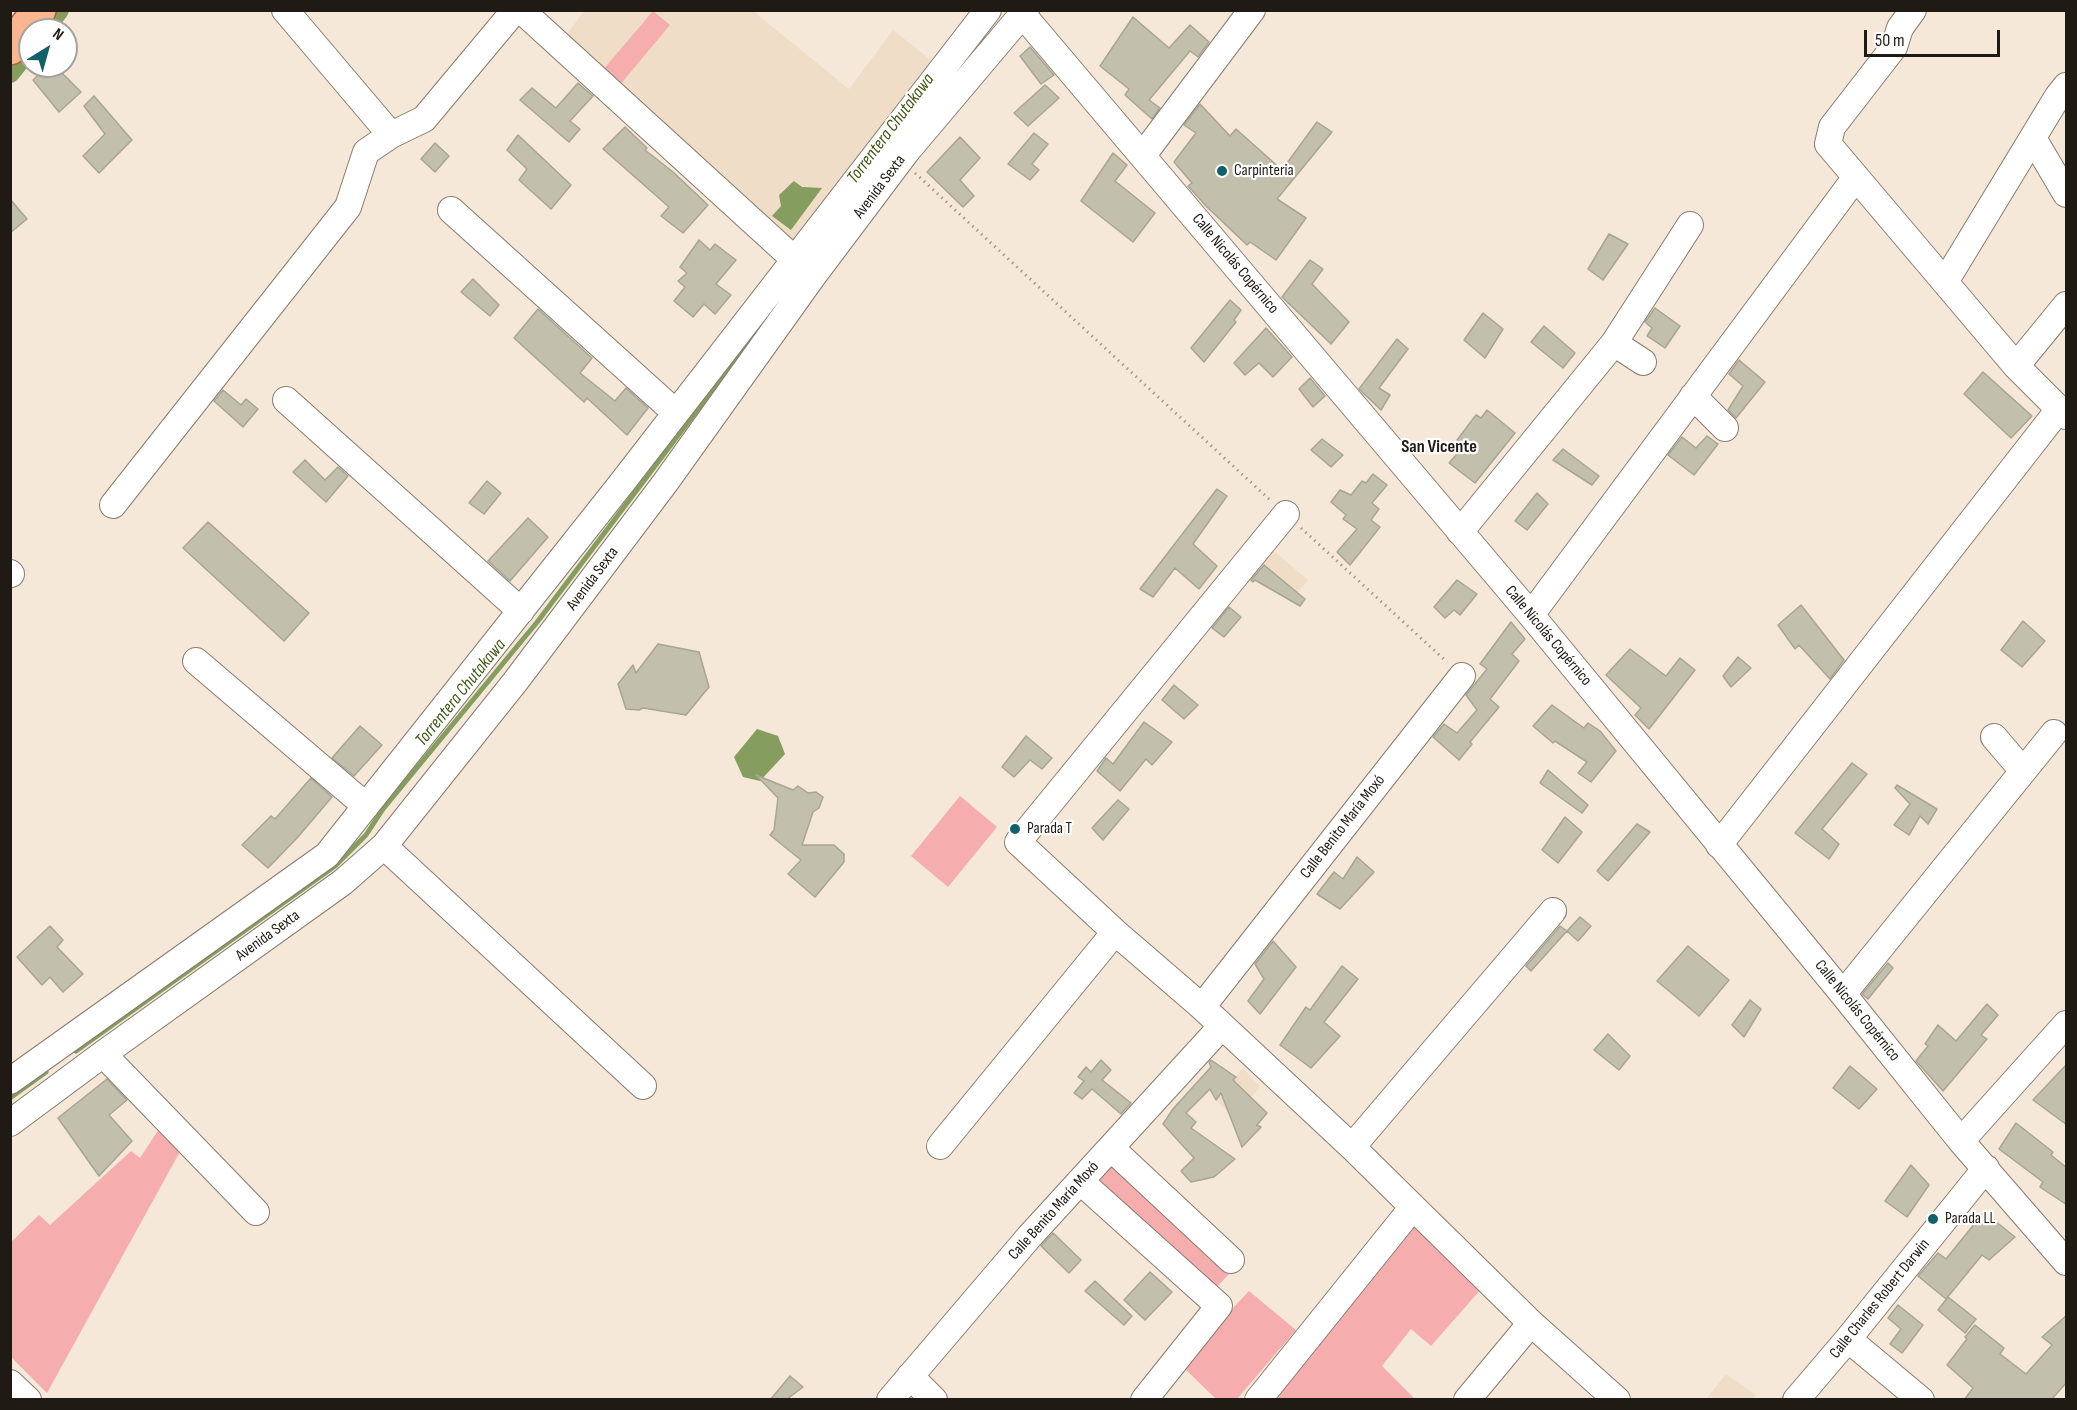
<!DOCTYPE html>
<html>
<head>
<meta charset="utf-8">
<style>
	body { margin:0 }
	#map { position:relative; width:2077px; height:1410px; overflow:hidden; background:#f5e8d8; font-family:"Sofia Sans Condensed",sans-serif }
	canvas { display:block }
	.frame { position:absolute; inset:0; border:12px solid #1f1a14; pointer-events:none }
	.north { position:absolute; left:18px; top:18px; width:60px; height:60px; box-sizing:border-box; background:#fff; border:2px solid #a5a3a1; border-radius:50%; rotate:37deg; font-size:16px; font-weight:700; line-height:24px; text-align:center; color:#1f1a14 }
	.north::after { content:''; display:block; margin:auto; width:21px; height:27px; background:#126169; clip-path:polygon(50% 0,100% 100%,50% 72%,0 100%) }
	.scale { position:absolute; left:1864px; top:30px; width:136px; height:27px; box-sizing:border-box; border:3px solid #1f1a14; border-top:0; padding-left:8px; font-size:18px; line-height:21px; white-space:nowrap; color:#1f1a14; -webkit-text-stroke:4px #fff; paint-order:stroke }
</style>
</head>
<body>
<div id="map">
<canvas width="2077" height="1410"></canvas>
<div class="frame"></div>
<div class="north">N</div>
<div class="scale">50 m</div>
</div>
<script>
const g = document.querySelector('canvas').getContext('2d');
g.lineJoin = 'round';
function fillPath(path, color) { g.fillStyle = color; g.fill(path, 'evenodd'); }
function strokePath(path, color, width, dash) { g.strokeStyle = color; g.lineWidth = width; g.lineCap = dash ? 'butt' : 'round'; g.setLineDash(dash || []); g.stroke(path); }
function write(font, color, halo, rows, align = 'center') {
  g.font = font + ' "Sofia Sans Condensed",sans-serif'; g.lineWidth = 4.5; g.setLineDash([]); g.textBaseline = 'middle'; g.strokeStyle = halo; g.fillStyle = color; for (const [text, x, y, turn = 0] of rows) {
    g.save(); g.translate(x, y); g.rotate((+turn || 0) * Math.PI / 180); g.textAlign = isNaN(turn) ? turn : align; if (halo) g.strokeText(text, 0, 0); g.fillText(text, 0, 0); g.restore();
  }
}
const built = new Path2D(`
	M 584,11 L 753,11 L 849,89 L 893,30 L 932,61 L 792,244 L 565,37 Z
	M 1265,543 L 1308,580 L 1297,593 L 1253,556 Z
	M 1243,1068 L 1260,1087 L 1233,1116 L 1216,1100 Z
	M 1726,1374 L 1756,1395 L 1753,1399 L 1706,1399 Z`);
const green = new Path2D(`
	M 653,11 L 670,25 L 619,86 L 602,71 Z
	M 960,796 L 997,827 L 948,887 L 911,856 Z
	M 161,1126 L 182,1148 L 47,1393 L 11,1357 L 11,1242 L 39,1215 L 50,1225 L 131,1151 L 140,1158 Z
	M 1112,1162 L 1229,1274 L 1212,1292 L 1095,1180 Z
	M 1416,1225 L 1482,1288 L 1431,1346 L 1411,1329 L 1382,1366 L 1415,1399 L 1275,1400 Z
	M 1249,1291 L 1296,1330 L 1237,1399 L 1216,1399 L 1180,1364 Z`);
const water = new Path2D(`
	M 794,181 L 802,187 L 822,188 L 791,230 L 772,216 L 781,206 L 779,195 Z
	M 757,729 L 778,736 L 785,754 L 760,781 L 743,777 L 734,757 Z`);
const stream = new Path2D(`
	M 76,1051 L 335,866 L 366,835 L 383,809 L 538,621 L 778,303
	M 10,1098 L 46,1072`);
const canal = new Path2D(`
	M 44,30 L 59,10
	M 10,73 L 30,48`);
const building = new Path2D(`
	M 1133,17 L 1169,48 L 1190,25 L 1209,42 L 1198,57 L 1190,51 L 1149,100 L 1160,108 L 1152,119 L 1125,95 L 1129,89 L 1100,66 Z
	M 1030,47 L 1054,75 L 1041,84 L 1020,56 Z
	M 48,66 L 55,66 L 81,92 L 59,112 L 33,80 Z
	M 578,83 L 593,96 L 570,121 L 580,129 L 569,142 L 520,100 L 532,88 L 556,108 Z
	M 1045,85 L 1059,98 L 1028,126 L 1014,113 Z
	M 94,96 L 132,140 L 99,173 L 83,156 L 105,134 L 84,106 Z
	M 1200,104 L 1230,136 L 1236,129 L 1282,170 L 1317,122 L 1332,132 L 1277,199 L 1306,218 L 1276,260 L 1250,242 L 1247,245 L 1207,207 L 1188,186 L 1192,183 L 1174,162 L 1196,133 L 1184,125 Z
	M 625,127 L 647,148 L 645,150 L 673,172 L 708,205 L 683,233 L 661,216 L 669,207 L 603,149 Z
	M 1034,133 L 1048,144 L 1032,164 L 1039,170 L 1030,180 L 1008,164 Z
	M 518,135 L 571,185 L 551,209 L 519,180 L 527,169 L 507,150 Z
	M 960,137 L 980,158 L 960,180 L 974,196 L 963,207 L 927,172 Z
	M 435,143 L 449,156 L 435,172 L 421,159 Z
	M 1113,153 L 1127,165 L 1115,181 L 1155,213 L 1133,242 L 1081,201 Z
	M 10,199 L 27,219 L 10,233 Z
	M 1609,234 L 1628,244 L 1603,280 L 1588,269 Z
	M 699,240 L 710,250 L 715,244 L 736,260 L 716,284 L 731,295 L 715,314 L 704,304 L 693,317 L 674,301 L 685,287 L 678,281 L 687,273 L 680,267 Z
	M 1310,260 L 1323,269 L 1312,284 L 1349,322 L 1331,344 L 1282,297 Z
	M 473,279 L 499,305 L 490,316 L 461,292 Z
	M 1230,300 L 1241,310 L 1234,320 L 1236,322 L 1204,362 L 1191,348 Z
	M 1655,308 L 1680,326 L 1665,348 L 1647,336 L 1652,328 L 1645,322 Z
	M 538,309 L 592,358 L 580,373 L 615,401 L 626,388 L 648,408 L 627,435 L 587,398 L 584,402 L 514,338 Z
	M 1483,313 L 1503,329 L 1485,358 L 1464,340 Z
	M 1544,326 L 1575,353 L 1563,368 L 1531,342 Z
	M 1266,328 L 1292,357 L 1273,377 L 1259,363 L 1245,375 L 1234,363 Z
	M 1397,339 L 1408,349 L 1379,388 L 1390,395 L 1381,410 L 1359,389 Z
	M 1739,360 L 1765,382 L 1736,418 L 1728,410 L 1743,386 L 1729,374 Z
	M 1983,372 L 2032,416 L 2011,438 L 1964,394 Z
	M 1310,378 L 1325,396 L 1313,407 L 1299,389 Z
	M 223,390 L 241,405 L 246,399 L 258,409 L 243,427 L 214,401 Z
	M 1487,410 L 1515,433 L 1475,483 L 1449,463 L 1464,446 L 1457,440 L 1476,415 L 1481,418 Z
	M 1707,436 L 1718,444 L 1694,475 L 1668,455 L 1682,437 L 1696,448 Z
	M 1322,439 L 1343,455 L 1331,467 L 1311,450 Z
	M 1563,449 L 1599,476 L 1592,485 L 1553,460 Z
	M 305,460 L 325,480 L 338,467 L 348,476 L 326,502 L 293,472 Z
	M 1373,474 L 1387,485 L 1372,503 L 1379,509 L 1371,520 L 1380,527 L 1350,565 L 1337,552 L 1357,529 L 1343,519 L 1346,515 L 1331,502 L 1340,490 L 1351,495 L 1362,481 L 1366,483 Z
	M 487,481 L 501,493 L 484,514 L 469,503 Z
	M 1217,489 L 1227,496 L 1193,544 L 1217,566 L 1199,589 L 1175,568 L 1153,597 L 1140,589 Z
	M 1537,493 L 1548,504 L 1527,530 L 1515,521 Z
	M 528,518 L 548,537 L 510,581 L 488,561 Z
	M 208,522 L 309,613 L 284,641 L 183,548 Z
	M 1264,565 L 1305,599 L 1300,606 L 1255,580 L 1253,582 L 1251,580 Z
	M 1457,580 L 1477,594 L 1460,615 L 1454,610 L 1445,618 L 1434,607 Z
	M 1801,605 L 1844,660 L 1830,679 L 1799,645 L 1795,649 L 1778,625 Z
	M 1229,607 L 1241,617 L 1224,637 L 1212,628 Z
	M 2023,621 L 2045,641 L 2022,667 L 2001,650 Z
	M 1511,622 L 1525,639 L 1512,654 L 1519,661 L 1490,699 L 1499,707 L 1470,742 L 1472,744 L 1459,760 L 1433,737 L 1444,724 L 1457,733 L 1477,710 L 1466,695 L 1487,669 L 1480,664 Z
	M 658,644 L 699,652 L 709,687 L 686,715 L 643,708 L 639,710 L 626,709 L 618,684 L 633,665 L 636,673 Z
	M 1630,649 L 1666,676 L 1680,658 L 1695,670 L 1649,729 L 1635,715 L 1641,708 L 1606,675 Z
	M 1738,657 L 1751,668 L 1731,687 L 1723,676 Z
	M 1174,685 L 1198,705 L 1184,719 L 1162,700 Z
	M 1552,705 L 1584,728 L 1588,723 L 1600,731 L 1616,751 L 1591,782 L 1578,773 L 1587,762 L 1555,741 L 1553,743 L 1533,726 Z
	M 1144,722 L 1172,742 L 1152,765 L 1146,759 L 1120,791 L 1097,771 L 1106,758 L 1113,764 Z
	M 360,726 L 382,745 L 354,776 L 332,758 Z
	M 1026,736 L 1052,758 L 1042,769 L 1030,760 L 1014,777 L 1002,767 Z
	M 1852,763 L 1867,774 L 1822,829 L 1839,844 L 1829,859 L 1795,833 Z
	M 1548,770 L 1588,805 L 1582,813 L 1540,783 Z
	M 756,775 L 793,790 L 798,786 L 808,793 L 816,792 L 823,797 L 819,808 L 813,812 L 802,845 L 834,845 L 844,854 L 844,862 L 815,897 L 788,874 L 801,860 L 770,835 L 774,830 L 778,798 Z
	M 311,778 L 332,797 L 297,838 L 268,868 L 242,845 L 271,816 L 275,819 Z
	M 1897,785 L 1937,809 L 1928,824 L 1920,816 L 1909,835 L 1894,825 L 1910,804 L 1895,788 Z
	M 1118,800 L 1129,809 L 1103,840 L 1092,828 Z
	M 1565,817 L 1582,832 L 1558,863 L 1542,850 Z
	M 1637,824 L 1650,832 L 1608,881 L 1597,871 Z
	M 1357,857 L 1374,872 L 1340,909 L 1317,894 L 1334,872 L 1343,879 Z
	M 1580,917 L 1591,926 L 1578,941 L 1567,931 Z
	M 50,926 L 63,940 L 57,947 L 83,974 L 63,992 L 50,977 L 42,985 L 17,957 Z
	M 1560,926 L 1567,931 L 1531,971 L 1526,966 Z
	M 1273,941 L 1296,967 L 1260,1014 L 1248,1001 L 1264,979 L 1255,964 Z
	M 1688,946 L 1729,980 L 1699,1016 L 1657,981 Z
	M 1888,963 L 1893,968 L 1868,999 L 1862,994 Z
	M 1342,966 L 1358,979 L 1324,1022 L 1340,1036 L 1311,1068 L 1280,1045 L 1306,1007 L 1310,1010 Z
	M 1750,1000 L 1761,1009 L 1744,1037 L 1732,1025 Z
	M 1987,1004 L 1998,1015 L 1981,1035 L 1987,1039 L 1943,1091 L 1916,1061 L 1928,1046 L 1925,1044 L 1938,1025 L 1956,1041 Z
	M 1608,1034 L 1630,1056 L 1619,1070 L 1594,1050 Z
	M 1101,1060 L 1111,1070 L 1102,1080 L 1131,1103 L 1121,1114 L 1092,1089 L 1082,1099 L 1074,1093 L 1084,1081 L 1078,1077 L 1086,1067 L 1091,1072 Z
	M 1211,1060 L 1236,1077 L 1233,1080 L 1267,1113 L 1257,1125 L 1261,1127 L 1242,1147 L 1221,1093 L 1216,1100 L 1210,1089 L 1186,1113 L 1196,1122 L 1191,1128 L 1235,1159 L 1214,1177 L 1191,1182 L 1181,1171 L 1194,1158 L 1163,1124 L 1173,1109 L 1211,1067 L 1209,1062 Z
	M 2067,1064 L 2067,1125 L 2033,1100 Z
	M 1850,1066 L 1877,1089 L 1859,1109 L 1833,1088 Z
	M 107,1079 L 127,1100 L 109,1115 L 132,1141 L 99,1176 L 58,1118 Z
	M 2016,1123 L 2053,1152 L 2051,1155 L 2067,1168 L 2067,1205 L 2040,1187 L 2043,1182 L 1999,1149 Z
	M 1911,1165 L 1929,1185 L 1907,1217 L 1885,1201 Z
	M 1984,1212 L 2015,1237 L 1989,1260 L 1982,1255 L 1946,1299 L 1918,1276 L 1938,1253 L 1946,1259 Z
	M 1053,1233 L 1081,1260 L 1069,1273 L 1041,1246 Z
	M 1150,1272 L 1172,1292 L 1145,1320 L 1124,1300 Z
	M 1095,1281 L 1132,1316 L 1124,1325 L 1085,1291 Z
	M 1948,1297 L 1976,1319 L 1965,1333 L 1938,1310 Z
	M 1898,1305 L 1923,1325 L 1902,1353 L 1890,1344 L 1901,1329 L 1888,1318 Z
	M 2067,1315 L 2067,1382 L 2051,1400 L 1964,1400 L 1973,1388 L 1947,1365 L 1967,1339 L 1965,1337 L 1975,1325 L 2004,1348 L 2000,1354 L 2026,1374 L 2052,1345 L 2042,1337 Z
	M 790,1376 L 803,1387 L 786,1400 L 770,1400 Z`);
const path = new Path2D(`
	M 915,173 L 1270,500
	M 1301,528 L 1447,662`);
const minor = new Path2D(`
	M 285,10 L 391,135
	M 521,10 L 806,270
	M 1913,10 L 1900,28 L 1894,47 L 1832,127 L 1828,144 L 2016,366 L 2066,305
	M 1023,15 L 1531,615 L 1843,994 L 1961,1141 L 2066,1262
	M 2033,138 L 2066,194
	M 1143,155 L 1252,10
	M 451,210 L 676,413
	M 1945,282 L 2058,96 L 2066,86
	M 1614,343 L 1643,362
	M 2016,366 L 2066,416
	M 1693,396 L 1725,428
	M 286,400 L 521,611
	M 113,505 L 348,207 L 366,152 L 391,135 L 424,119 L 515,10
	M 1286,514 L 1018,842 L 1115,932 L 1202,1007 L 1352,1147 L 1531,1323 L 1617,1400
	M 1460,532 L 1614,343 L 1690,225
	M 10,573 L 11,574
	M 1531,615 L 1856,177
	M 196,661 L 366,806
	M 1994,737 L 2023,771
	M 1719,845 L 2060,408
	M 384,846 L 643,1086
	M 1843,994 L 2054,733
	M 1202,1007 L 1462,676
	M 103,1054 L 256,1212
	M 10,1081 L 327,855 L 621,484 L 988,10
	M 10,1123 L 103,1054 L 343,882 L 384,846 L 515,682 L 665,483 L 813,276 L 907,151 L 1026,10
	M 1961,1141 L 2066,1024
	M 940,1146 L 1115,932
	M 1352,1147 L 1553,911
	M 1111,1148 L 1231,1260
	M 1080,1181 L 1219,1306 L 1144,1400
	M 1848,1339 L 1921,1400
	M 910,1376 L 934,1400
	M 10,1383 L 28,1400
	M 890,1400 L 1029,1237 L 1222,1026
	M 1258,1400 L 1413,1207
	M 1467,1400 L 1531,1323
	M 1796,1400 L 1848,1339 L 1986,1168`);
const major = new Path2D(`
	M 10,48 L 39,10`);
const markers = [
	[1222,171,6,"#126169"],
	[1015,829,6,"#126169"],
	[1933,1219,6,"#126169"]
];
const poiNames = [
	["Carpinteria",1234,171],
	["Parada T",1027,829],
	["Parada LL",1945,1219]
];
const streetNames = [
	["Avenida Sexta",880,187,-53],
	["Calle Nicolás Copérnico",1235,264,50],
	["Avenida Sexta",593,579,-53],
	["Calle Nicolás Copérnico",1548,636,50],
	["Calle Benito María Moxó",1343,827,-52],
	["Avenida Sexta",268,936,-36],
	["Calle Nicolás Copérnico",1857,1011,51],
	["Calle Benito María Moxó",1054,1211,-48],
	["Calle Charles Robert Darwin",1880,1299,-51]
];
const waterNames = [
	["Torrentera Chutakawa",891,129,-53],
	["Torrentera Chutakawa",461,693,-51]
];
const neighbourhoodNames = [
	["San Vicente",1439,447]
];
fillPath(built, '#efddc7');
fillPath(green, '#f5aead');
fillPath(water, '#859d5f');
strokePath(stream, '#859d5f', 5);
strokePath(canal, '#859d5f', 20);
fillPath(building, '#c2bfac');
strokePath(building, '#a8a593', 1.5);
strokePath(minor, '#887d6e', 28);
strokePath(major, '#ab6036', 36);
strokePath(path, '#a3998d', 3, [1.5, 4.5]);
strokePath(minor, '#fff', 26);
strokePath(major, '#fab691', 33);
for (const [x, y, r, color] of markers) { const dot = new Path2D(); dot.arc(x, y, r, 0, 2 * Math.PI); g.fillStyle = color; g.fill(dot); strokePath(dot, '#fff', 2); }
write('16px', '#1f1a14', '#fff', poiNames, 'left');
write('16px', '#1f1a14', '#fff', streetNames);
write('italic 18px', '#425814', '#fff', waterNames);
write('bold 18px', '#1f1a14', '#fff', neighbourhoodNames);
</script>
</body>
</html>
